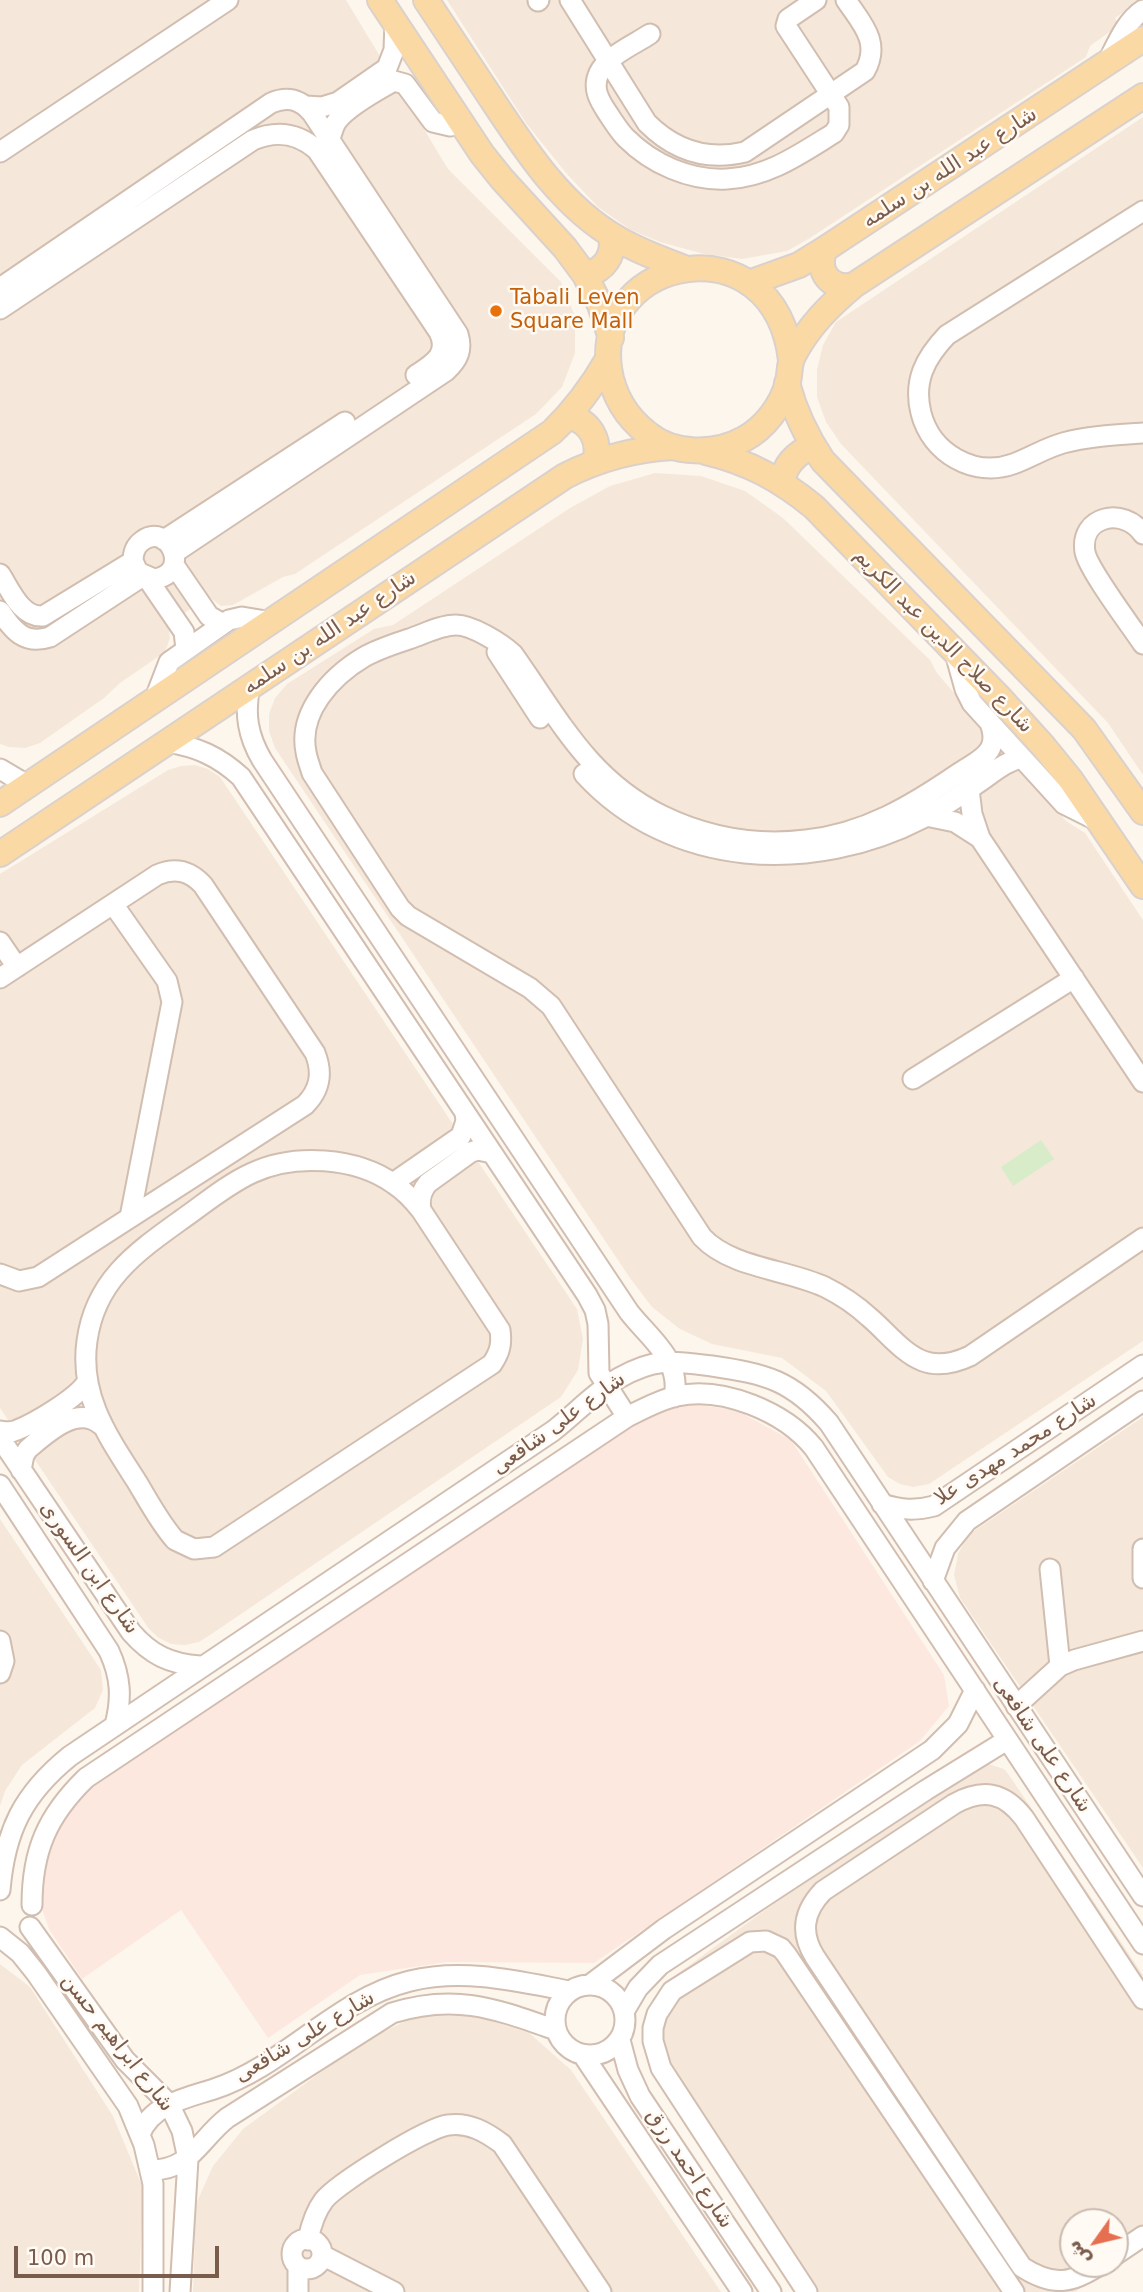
<!DOCTYPE html>
<html>
<head>
<meta charset="utf-8">
<style>
	body { margin:0 }
	#map { position:relative; width:1143px; height:2292px; overflow:hidden; background:#fdf6ec; font-family:"DejaVu Sans",Vazirmatn,sans-serif }
	canvas { display:block }
	.north { position:absolute; left:1059px; top:2208px; width:70px; height:70px; box-sizing:border-box; background:#fffaf3; border:2px solid #cabbb1; border-radius:50%; rotate:236deg; font-size:19px; font-weight:700; line-height:28px; text-align:center; color:#7a5c4d }
	.north::after { content:''; display:block; margin:auto; width:24px; height:32px; background:#e76f51; clip-path:polygon(50% 0,100% 100%,50% 72%,0 100%) }
	.scale { position:absolute; left:14px; top:2246px; width:205px; height:32px; box-sizing:border-box; border:4px solid #7a5c4d; border-top:0; padding-left:9px; font-size:21px; line-height:24px; white-space:nowrap; color:#7a5c4d; -webkit-text-stroke:5px #fffaf3; paint-order:stroke }
</style>
</head>
<body>
<div id="map">
<canvas width="1143" height="2292"></canvas>
<div class="north">ش</div>
<div class="scale">100 m</div>
</div>
<script>
const g = document.querySelector('canvas').getContext('2d');
g.lineJoin = 'round';
function fillPath(path, color) { g.fillStyle = color; g.fill(path, 'evenodd'); }
function strokePath(path, color, width, dash) { g.strokeStyle = color; g.lineWidth = width; g.lineCap = dash ? 'butt' : 'round'; g.setLineDash(dash || []); g.stroke(path); }
function write(font, color, halo, rows, align = 'center') {
  g.font = font + ' "DejaVu Sans",Vazirmatn,sans-serif'; g.lineWidth = 5; g.setLineDash([]); g.textBaseline = 'middle'; g.strokeStyle = halo; g.fillStyle = color; for (const [text, x, y, turn = 0] of rows) {
    g.save(); g.translate(x, y); g.rotate((+turn || 0) * Math.PI / 180); g.textAlign = isNaN(turn) ? turn : align; if (halo) g.strokeText(text, 0, 0); g.fillText(text, 0, 0); g.restore();
  }
}
const residential = new Path2D(`
	M 0,0 L 346,0 L 448,169 L 561,282 L 575,316 L 575,353 L 562,387 L 536,414 L 295,574 L 283,577 L 233,605 L 221,606 L 208,596 L 168,625 L 170,638 L 165,652 L 120,683 L 104,698 L 40,743 L 25,748 L 9,747 L 0,744 Z
	M 447,0 L 1142,0 L 1115,18 L 1119,25 L 1090,46 L 1086,57 L 810,238 L 787,251 L 742,259 L 704,254 L 660,242 L 631,230 L 598,207 L 566,173 L 526,123 Z
	M 1143,117 L 1143,775 L 1108,723 L 841,444 L 826,422 L 817,397 L 817,370 L 823,345 L 836,322 Z
	M 655,473 L 701,476 L 745,491 L 783,518 L 930,660 L 937,673 L 985,729 L 1022,768 L 1066,821 L 1085,833 L 1143,920 L 1143,1341 L 929,1484 L 913,1487 L 900,1484 L 888,1477 L 826,1391 L 782,1358 L 712,1344 L 680,1329 L 652,1307 L 630,1278 L 275,748 L 269,731 L 269,714 L 275,698 L 287,684 L 374,629 L 393,625 L 570,508 L 610,486 Z
	M 195,765 L 208,769 L 220,777 L 577,1309 L 583,1339 L 578,1370 L 561,1397 L 210,1635 L 199,1642 L 185,1645 L 171,1644 L 159,1638 L 149,1629 L 0,1408 L 0,874 L 168,770 L 181,766 Z
	M 1143,1417 L 1143,1868 L 960,1598 L 954,1575 L 958,1554 L 968,1535 Z
	M 0,1519 L 101,1670 L 103,1690 L 95,1708 L 22,1765 L 5,1791 L 0,1806 Z
	M 988,1764 L 1004,1769 L 1009,1775 L 1143,1975 L 1143,2248 L 1075,2292 L 796,2292 L 651,2073 L 645,2048 L 655,2000 L 669,1980 L 768,1908 L 980,1765 ZM 1073,2222 L 1115,2222 L 1115,2264 L 1073,2264 Z
	M 0,1964 L 30,1987 L 113,2116 L 143,2188 L 139,2292 L 0,2292 Z
	M 471,2015 L 528,2032 L 571,2070 L 721,2292 L 193,2292 L 196,2204 L 213,2166 L 243,2129 L 365,2040 L 417,2016 Z`);
const commercial = new Path2D(`
	M 684,1403 L 736,1410 L 791,1440 L 944,1675 L 949,1706 L 920,1741 L 594,1963 L 447,1962 L 360,1975 L 268,2038 L 181,1910 L 82,1979 L 49,1929 L 38,1897 L 41,1862 L 70,1803 L 179,1727 L 633,1425 Z`);
const green = new Path2D(`
	M 1041,1140 L 1054,1159 L 1013,1186 L 1001,1167 Z`);
const minor = new Path2D(`
	M 570,0 L 647,123 C 675,151 707,161 745,152 L 865,71 C 881,42 862,24 846,0
	M 538,1 L 539,0
	M 650,34 C 635,44 607,56 599,73 C 592,88 599,100 607,112 C 613,121 619,131 626,138 C 652,164 690,181 727,179 C 768,177 800,154 834,133 L 839,125 L 839,107 L 786,26 L 788,19 L 816,0
	M 1107,63 C 1117,44 1125,22 1143,10
	M 306,106 L 322,107 L 338,102 L 387,68 L 394,50 L 395,22
	M 324,145 C 333,139 331,129 337,121 C 348,106 378,90 394,81 L 405,84 L 433,122 L 450,126 L 461,121
	M 0,152 L 228,0
	M 1143,211 L 947,335 C 925,358 913,381 921,413 C 931,453 974,478 1013,464 C 1030,458 1045,448 1063,443 C 1089,436 1116,435 1143,433
	M 0,288 L 271,103 C 287,96 300,99 312,113 L 458,334 C 463,350 458,360 446,371 L 174,553
	M 0,309 L 253,140 C 277,130 298,133 317,150 L 439,332 C 450,354 433,364 416,375
	M 1143,534 C 1124,506 1079,516 1085,552 C 1088,569 1131,626 1143,644
	M 164,540 L 345,422
	M 174,565 L 209,616 L 223,624
	M 0,574 C 10,589 21,618 43,616 L 133,561 C 133,553 135,546 142,541 C 169,521 193,574 154,579 L 138,572 L 133,561
	M 147,578 L 184,632 L 186,649
	M 0,611 C 13,631 25,645 50,637 L 143,576
	M 497,652 L 540,718
	M 955,653 L 965,689 L 972,703 L 1064,804 L 1100,822
	M 250,686 C 244,714 248,736 262,760 L 629,1312 C 649,1338 682,1360 674,1397
	M 154,701 L 169,662 L 229,620 L 242,617 L 272,622
	M 989,721 C 993,730 995,738 991,747 C 986,759 969,766 959,773 C 911,806 864,834 806,840 C 756,846 706,837 661,815 C 588,779 558,717 513,654 C 501,643 472,625 456,625 C 441,625 424,634 409,639 C 394,644 378,649 364,657 C 332,676 298,712 306,752 C 307,759 310,766 312,773 L 400,908 L 408,916 L 530,988 L 551,1006 L 702,1237 C 731,1268 786,1269 825,1287 C 841,1295 856,1305 869,1317 C 886,1331 902,1353 923,1361 C 939,1367 955,1363 970,1356 L 1143,1238
	M 167,742 C 197,747 218,756 241,777 L 587,1295 L 595,1310 L 598,1324 L 599,1373 L 627,1417
	M 0,769 L 27,785
	M 584,774 C 671,869 813,875 923,818 C 943,808 962,794 981,781 C 994,772 1006,761 1022,758
	M 969,789 L 972,814 L 980,838 L 1143,1082
	M 926,816 L 955,822 L 980,838
	M 113,904 L 167,981 L 172,1002 L 130,1217
	M 0,942 L 17,967
	M 0,978 L 157,875 C 175,867 190,871 203,885 L 315,1053 C 323,1073 320,1090 305,1105 L 38,1277 L 19,1281 L 0,1274
	M 913,1079 L 1074,978
	M 393,1183 L 461,1136 L 466,1121 L 465,1113
	M 421,1210 C 413,1200 405,1191 394,1184 C 356,1157 294,1153 252,1173 C 226,1185 204,1204 181,1220 C 135,1253 95,1281 87,1341 C 79,1397 109,1438 137,1482 C 149,1502 160,1523 175,1540 L 194,1549 L 214,1547 L 492,1364 C 500,1352 502,1344 500,1330 L 421,1210 C 419,1199 421,1191 428,1183 L 471,1152 L 478,1150 L 492,1153
	M 0,1431 C 6,1432 11,1433 17,1430 C 35,1423 77,1398 87,1382
	M 0,1438 L 131,1632 C 151,1655 170,1664 200,1666
	M 21,1470 L 24,1455 L 28,1449 C 47,1433 78,1404 101,1425
	M 0,1485 L 109,1651 C 121,1677 122,1698 115,1725
	M 882,1504 C 901,1510 915,1511 934,1506 L 1143,1365
	M 1143,1549 L 1143,1578
	M 1050,1569 L 1060,1666
	M 933,1581 L 945,1548 L 967,1521 L 1143,1401
	M 0,1641 L 4,1661 L 0,1673
	M 1016,1706 L 1060,1666 L 1074,1660 L 1143,1641
	M 0,1890 C 5,1831 23,1794 70,1756 L 553,1431 C 575,1414 595,1392 619,1378 C 656,1357 673,1361 712,1366 C 766,1374 792,1380 829,1423 L 1143,1896
	M 32,1905 C 32,1851 47,1816 86,1778 L 627,1417 C 643,1409 659,1400 677,1396 C 723,1386 785,1412 814,1448 L 1143,1944
	M 30,1927 L 125,2060 L 169,2104 L 182,2131 L 188,2159 L 180,2292
	M 0,1937 L 20,1953 L 36,1973 L 128,2106 L 144,2145 L 153,2184 L 153,2292
	M 591,1984 L 664,1929 L 932,1750 L 958,1724 L 975,1690
	M555 2020a35 35 0 1 1 70 0a35 35 0 1 1-70 0Z
	M 625,2010 L 638,1988 L 660,1965 L 926,1790 L 1007,1740
	M 620,2040 L 628,2070 L 640,2096 L 771,2292
	M 583,2055 L 742,2292
	M 140,2134 C 152,2104 186,2098 214,2089 C 286,2065 336,1999 410,1981 C 464,1968 516,1981 569,1991
	M 151,2170 C 191,2170 199,2140 227,2118 L 392,2013 C 456,1993 496,2009 556,2030
	M292 2254a15 15 0 1 1 30 0a15 15 0 1 1-30 0Z
	M 308,2240 C 311,2225 315,2212 324,2200 C 338,2183 426,2128 448,2125 C 469,2122 486,2132 502,2144 L 601,2292
	M 322,2255 L 394,2292
	M 1115,2255 L 1143,2236
	M 1101,2264 C 1072,2284 1053,2287 1022,2267 L 815,1957 C 800,1933 803,1912 823,1891 L 954,1804 C 983,1788 1004,1792 1024,1818 L 1143,1999
	M 298,2292 L 298,2266
	M 807,2292 L 661,2068 L 653,2041 L 653,2028 L 657,2014 L 672,1991 L 750,1942 L 766,1941 L 781,1948 L 786,1954 L 1014,2292`);
const major = new Path2D(`
	M 380,0 L 482,154 L 502,179 L 565,248 L 585,275 L 600,305 L 611,338
	M 426,0 C 448,33 469,65 491,98 C 526,151 562,207 618,239 C 640,252 663,260 687,269
	M 825,249 C 815,271 831,291 854,285
	M 585,275 C 605,270 615,255 611,235
	M 749,283 L 799,265 L 825,249 L 1143,39
	M 791,360 C 774,219 594,256 609,368 C 613,396 626,417 648,434 C 674,455 715,455 744,439 C 765,428 782,405 788,382 C 790,373 789,364 793,356 C 808,327 829,306 854,285 L 1143,96
	M 787,383 C 795,413 806,436 823,461 L 1084,729 L 1143,812
	M 569,416 C 590,422 601,440 595,462
	M 706,452 C 749,462 781,480 814,507 L 998,696 L 1044,747 L 1070,779 L 1143,886
	M 782,482 C 785,464 796,453 813,446
	M 0,804 L 552,432 C 575,410 592,387 608,359
	M 0,854 L 565,476 C 600,458 634,449 674,447`);
const markers = [
	[496,311,7,"#e8710a"]
];
const streetNames = [
	["شارع عبد الله بن سلمه",950,168,-33],
	["شارع عبد الله بن سلمه",330,633,-34],
	["شارع صلاح الدين عبد الكريم",943,641,46],
	["شارع على شافعى",559,1424,-36],
	["شارع محمد مهدى علا",1016,1450,-33],
	["شارع ابن السورى",89,1568,55],
	["شارع على شافعى",1042,1745,56],
	["شارع على شافعى",305,2037,-31],
	["شارع ابراهيم حسن",117,2043,52],
	["شارع احمد رزق",689,2169,56]
];
const foodNames = [
	["Tabali Leven",510,299],
	["Square Mall",510,323]
];
fillPath(residential, '#f5e8da');
fillPath(commercial, '#fde8e0');
fillPath(green, '#d8ecc9');
strokePath(minor, '#d1beb0', 23);
strokePath(major, '#dad1cd', 28);
strokePath(minor, '#fff', 19);
strokePath(major, '#fbd9a5', 24);
for (const [x, y, r, color] of markers) { const dot = new Path2D(); dot.arc(x, y, r, 0, 2 * Math.PI); g.fillStyle = color; g.fill(dot); strokePath(dot, '#fffaf3', 2.5); }
write('21px', '#7a5c4d', '#fffaf3', streetNames);
write('21px', '#c56008', '#fffaf3', foodNames, 'left');
</script>
</body>
</html>
